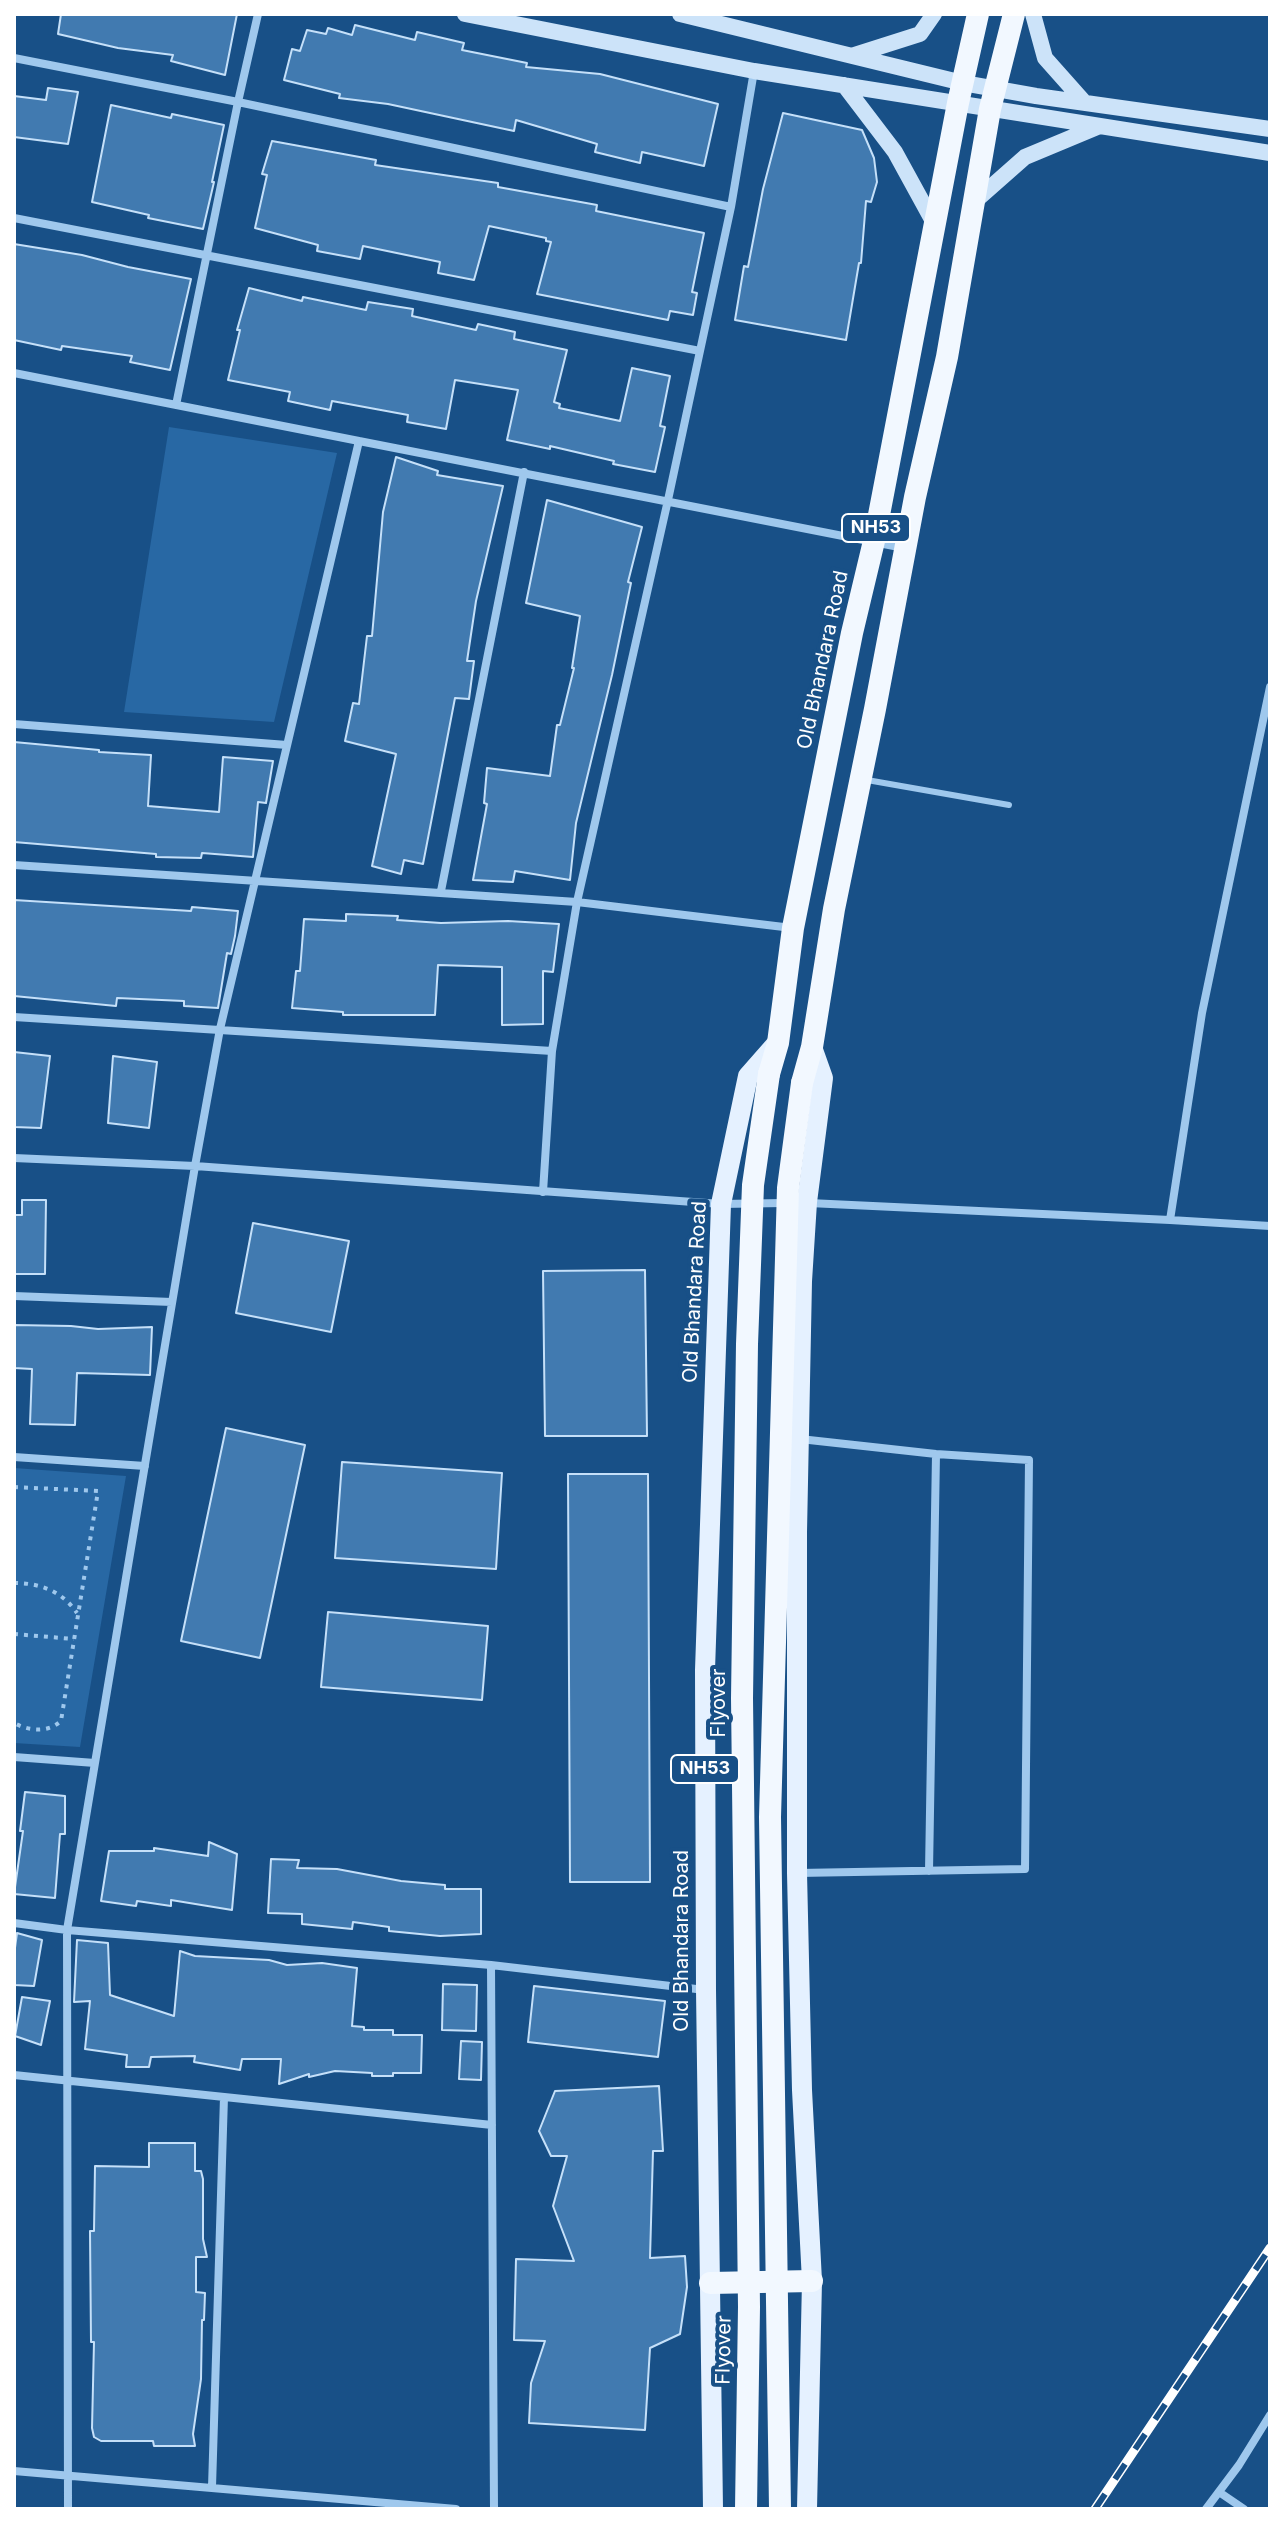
<!DOCTYPE html>
<html>
<head>
<meta charset="utf-8">
<style>
	body { margin:0 }
	#map { position:relative; width:1284px; height:2523px; overflow:hidden; background:#185087; font-family:Inter,sans-serif }
	canvas { display:block }
	.frame { position:absolute; inset:0; border:16px solid #fff; pointer-events:none }
</style>
</head>
<body>
<div id="map">
<canvas width="1284" height="2523"></canvas>
<div class="frame"></div>
</div>
<script>
const g = document.querySelector('canvas').getContext('2d');
g.lineJoin = 'round';
function fillPath(path, color) { g.fillStyle = color; g.fill(path, 'evenodd'); }
function strokePath(path, color, width, dash) { g.strokeStyle = color; g.lineWidth = width; g.lineCap = dash ? 'butt' : 'round'; g.setLineDash(dash || []); g.stroke(path); }
function write(font, color, halo, rows, align = 'center') {
  g.font = font + ' Inter,sans-serif'; g.lineWidth = 8; g.setLineDash([]); g.textBaseline = 'middle'; g.strokeStyle = halo; g.fillStyle = color; for (const [text, x, y, turn = 0] of rows) {
    g.save(); g.translate(x, y); g.rotate((+turn || 0) * Math.PI / 180); g.textAlign = isNaN(turn) ? turn : align; if (halo) g.strokeText(text, 0, 0); g.fillText(text, 0, 0); g.restore();
  }
}
const green = new Path2D(`
	M 169,427 L 337,453 L 274,722 L 124,712 Z
	M 14,1468 L 126,1476 L 80,1747 L 14,1743 Z`);
const building = new Path2D(`
	M 61,14 L 237,14 L 225,75 L 171,61 L 173,55 L 118,48 L 58,34 Z
	M 355,25 L 415,40 L 417,32 L 464,43 L 462,50 L 527,63 L 526,67 L 600,74 L 718,104 L 704,166 L 642,152 L 640,163 L 595,152 L 597,144 L 516,120 L 514,131 L 388,104 L 339,98 L 340,94 L 284,80 L 292,49 L 300,51 L 307,30 L 326,34 L 328,28 L 352,35 Z
	M 48,88 L 78,92 L 68,144 L 14,137 L 14,96 L 46,100 Z
	M 111,105 L 171,118 L 172,114 L 224,125 L 212,182 L 214,182 L 203,229 L 148,218 L 149,215 L 92,202 Z
	M 783,113 L 862,130 L 874,158 L 877,182 L 871,202 L 866,201 L 861,263 L 859,263 L 846,340 L 735,320 L 744,266 L 748,267 L 763,189 Z
	M 272,141 L 376,160 L 375,165 L 498,183 L 498,187 L 597,205 L 596,211 L 704,233 L 692,292 L 697,293 L 693,315 L 670,311 L 668,320 L 537,294 L 551,242 L 546,241 L 546,238 L 489,226 L 474,280 L 438,273 L 440,262 L 363,246 L 360,259 L 317,251 L 318,245 L 255,228 L 267,175 L 262,174 Z
	M 14,244 L 82,255 L 128,267 L 191,279 L 170,370 L 130,362 L 132,356 L 62,346 L 61,350 L 14,340 Z
	M 249,288 L 302,301 L 303,297 L 366,310 L 368,302 L 413,309 L 412,316 L 476,330 L 478,324 L 515,332 L 514,339 L 567,350 L 554,402 L 560,404 L 559,408 L 620,421 L 632,368 L 670,376 L 660,426 L 665,427 L 655,472 L 613,464 L 614,461 L 550,446 L 550,449 L 507,440 L 518,390 L 455,380 L 446,429 L 407,422 L 408,415 L 332,401 L 330,410 L 288,401 L 290,392 L 228,380 L 240,330 L 237,330 Z
	M 396,457 L 438,471 L 437,475 L 503,486 L 476,601 L 467,661 L 474,661 L 469,699 L 455,698 L 423,864 L 404,860 L 401,874 L 372,866 L 396,754 L 345,741 L 353,703 L 359,704 L 367,636 L 372,636 L 383,512 Z
	M 547,500 L 642,527 L 628,582 L 631,583 L 612,675 L 576,823 L 570,880 L 515,871 L 513,882 L 473,880 L 487,804 L 484,803 L 487,768 L 550,776 L 557,725 L 560,725 L 574,668 L 572,668 L 580,616 L 526,603 Z
	M 14,742 L 99,750 L 99,752 L 151,755 L 148,806 L 219,812 L 223,757 L 273,761 L 266,803 L 258,802 L 253,857 L 202,853 L 201,858 L 156,857 L 156,854 L 14,842 Z
	M 14,900 L 191,911 L 192,907 L 238,911 L 235,936 L 231,954 L 227,953 L 218,1008 L 184,1006 L 184,1001 L 117,998 L 116,1006 L 14,996 Z
	M 346,914 L 398,916 L 397,920 L 441,923 L 508,921 L 559,924 L 553,972 L 543,971 L 543,1024 L 502,1025 L 502,967 L 438,965 L 435,1015 L 343,1015 L 343,1012 L 292,1008 L 296,971 L 300,971 L 304,919 L 346,921 Z
	M 14,1052 L 50,1056 L 41,1128 L 14,1127 Z
	M 113,1056 L 157,1062 L 149,1128 L 108,1123 Z
	M 22,1200 L 46,1200 L 45,1274 L 14,1274 L 14,1215 L 22,1215 Z
	M 253,1223 L 349,1241 L 331,1332 L 236,1313 Z
	M 645,1270 L 647,1436 L 545,1436 L 543,1271 Z
	M 14,1325 L 71,1326 L 98,1329 L 152,1327 L 150,1375 L 77,1373 L 75,1425 L 30,1424 L 32,1369 L 14,1368 Z
	M 226,1428 L 305,1445 L 260,1658 L 181,1641 Z
	M 342,1462 L 502,1473 L 496,1569 L 335,1558 Z
	M 568,1474 L 648,1474 L 650,1882 L 570,1882 Z
	M 328,1612 L 488,1626 L 482,1700 L 321,1687 Z
	M 25,1792 L 65,1796 L 65,1834 L 60,1834 L 55,1898 L 14,1894 L 23,1831 L 20,1831 Z
	M 209,1842 L 237,1854 L 232,1910 L 171,1900 L 171,1906 L 137,1901 L 136,1906 L 101,1901 L 109,1851 L 154,1851 L 154,1848 L 208,1856 Z
	M 271,1859 L 299,1860 L 297,1868 L 337,1869 L 401,1881 L 445,1885 L 445,1889 L 481,1889 L 481,1934 L 440,1936 L 389,1931 L 389,1927 L 353,1922 L 352,1929 L 302,1924 L 302,1914 L 268,1913 Z
	M 17,1933 L 42,1940 L 34,1986 L 14,1985 L 14,1955 Z
	M 77,1940 L 108,1943 L 110,1995 L 174,2016 L 180,1951 L 195,1956 L 269,1960 L 287,1965 L 322,1963 L 357,1968 L 352,2026 L 364,2027 L 364,2030 L 393,2030 L 393,2035 L 422,2035 L 421,2073 L 393,2073 L 393,2076 L 372,2076 L 372,2073 L 335,2071 L 309,2077 L 309,2074 L 279,2084 L 281,2059 L 242,2059 L 240,2070 L 194,2062 L 195,2056 L 151,2057 L 149,2067 L 126,2067 L 127,2055 L 85,2049 L 90,2001 L 74,2002 Z
	M 443,1984 L 477,1985 L 476,2031 L 442,2030 Z
	M 534,1986 L 665,2001 L 658,2057 L 528,2042 Z
	M 22,1997 L 50,2001 L 41,2045 L 15,2036 Z
	M 461,2041 L 482,2042 L 481,2080 L 459,2079 Z
	M 659,2086 L 663,2151 L 653,2151 L 650,2258 L 685,2256 L 687,2287 L 680,2334 L 650,2348 L 645,2430 L 529,2423 L 531,2383 L 545,2341 L 514,2340 L 516,2259 L 574,2261 L 553,2206 L 567,2156 L 551,2156 L 539,2131 L 555,2091 Z
	M 149,2143 L 195,2143 L 195,2171 L 201,2171 L 203,2179 L 203,2239 L 207,2257 L 196,2257 L 196,2292 L 205,2293 L 204,2320 L 202,2320 L 201,2379 L 193,2434 L 195,2446 L 154,2446 L 153,2441 L 101,2441 L 94,2437 L 92,2428 L 94,2342 L 91,2342 L 90,2231 L 94,2231 L 95,2166 L 149,2167 Z`);
const path = new Path2D(`
	M 14,1487 L 98,1491 L 61,1721 C 48,1733 29,1731 14,1723
	M 14,1583 C 40,1583 62,1591 77,1613
	M 14,1634 L 74,1639`);
const service = new Path2D(`
	M 867,780 L 1009,805`);
const minor = new Path2D(`
	M 14,58 L 238,102 L 731,207
	M 14,218 L 700,351 L 668,500 L 577,902 L 792,928
	M 700,351 L 731,207 L 754,71
	M 14,373 L 359,441
	M 176,405 L 238,102 L 258,14
	M 14,724 L 287,745
	M 14,865 L 577,902 L 552,1051 L 14,1017
	M 441,891 L 524,472
	M 14,1158 L 195,1166 L 220,1029 L 359,441 L 904,548
	M 543,1192 L 552,1051
	M 809,1203 L 1170,1220 L 1202,1013 L 1270,687
	M 1170,1220 L 1270,1226
	M 14,1296 L 172,1302
	M 14,1457 L 145,1466
	M 14,1757 L 95,1763
	M 929,1871 L 936,1454
	M 798,1873 L 1025,1869 L 1029,1460 L 936,1454 L 800,1439
	M 14,1923 L 67,1930 L 195,1166 L 721,1204 L 784,1203
	M 14,2075 L 492,2125
	M 14,2471 L 456,2509
	M 212,2487 L 224,2097
	M 1219,2492 L 1244,2509
	M 68,2509 L 67,1930 L 491,1965
	M 494,2509 L 491,1965 L 705,1990
	M 1206,2509 L 1239,2465 L 1270,2415`);
const secondary = new Path2D(`
	M 465,14 L 754,71 L 1270,153
	M 680,14 L 963,83 L 1036,96 L 1270,129
	M 1033,14 L 1045,58 L 1085,103
	M 854,55 L 920,34 L 934,14
	M 844,85 L 895,152 L 935,225
	M 974,202 L 1025,157 L 1097,127`);
const primary = new Path2D(`
	M 713,2509 L 706,1990 L 705,1670 L 721,1204 L 748,1076 L 777,1043
	M 807,2509 L 812,2281 L 802,2090 L 797,1873 L 797,1532 L 802,1281 L 807,1202 L 823,1078 L 812,1047`);
const trunk = new Path2D(`
	M 769,1074 L 778,1043 L 793,928 L 852,633 L 874,541 L 958,103 L 978,14
	M 802,1083 L 812,1047 L 834,909 L 875,709 L 915,497 L 947,357 L 990,109 L 1014,14
	M 710,2283 L 812,2281`);
const rail = new Path2D(`
	M 1095,2509 L 1270,2248`);
const trunkBridge = new Path2D(`
	M 746,2509 L 749,2307 L 742,1698 L 747,1344 L 753,1185 L 769,1074
	M 780,2509 L 770,1817 L 788,1188 L 802,1083`);
const shields = [
	[876,528,68],
	[705,1769,68]
];
const shieldNames = [
	["NH53",876,528],
	["NH53",705,1769]
];
const streetNames = [
	["Old Bhandara Road",823,660,-78],
	["Old Bhandara Road",695,1292,-87],
	["Flyover",719,1703,-90],
	["Old Bhandara Road",682,1941,-90],
	["Flyover",724,2350,-89]
];
fillPath(green, '#2868a4');
fillPath(building, '#417ab0');
strokePath(building, '#c5e0f9', 2);
strokePath(path, '#9fc8ed', 4, [4, 6]);
strokePath(service, '#9fc8ed', 6);
strokePath(minor, '#9fc8ed', 8);
strokePath(secondary, '#cce3f9', 16);
strokePath(primary, '#e5f1ff', 20);
strokePath(trunk, '#f2f8ff', 22);
strokePath(rail, '#fff', 9);
strokePath(rail, '#185087', 6, [18]);
strokePath(trunkBridge, '#f2f8ff', 22);
for (const [x, y, w] of shields) { const box = new Path2D(); box.roundRect(x - w / 2, y - 14, w, 28, 6); g.fillStyle = '#185087'; g.fill(box); strokePath(box, '#fff', 2); }
write('bold 18px', '#fff', null, shieldNames);
write('20px', '#fff', '#185087', streetNames);
</script>
</body>
</html>
